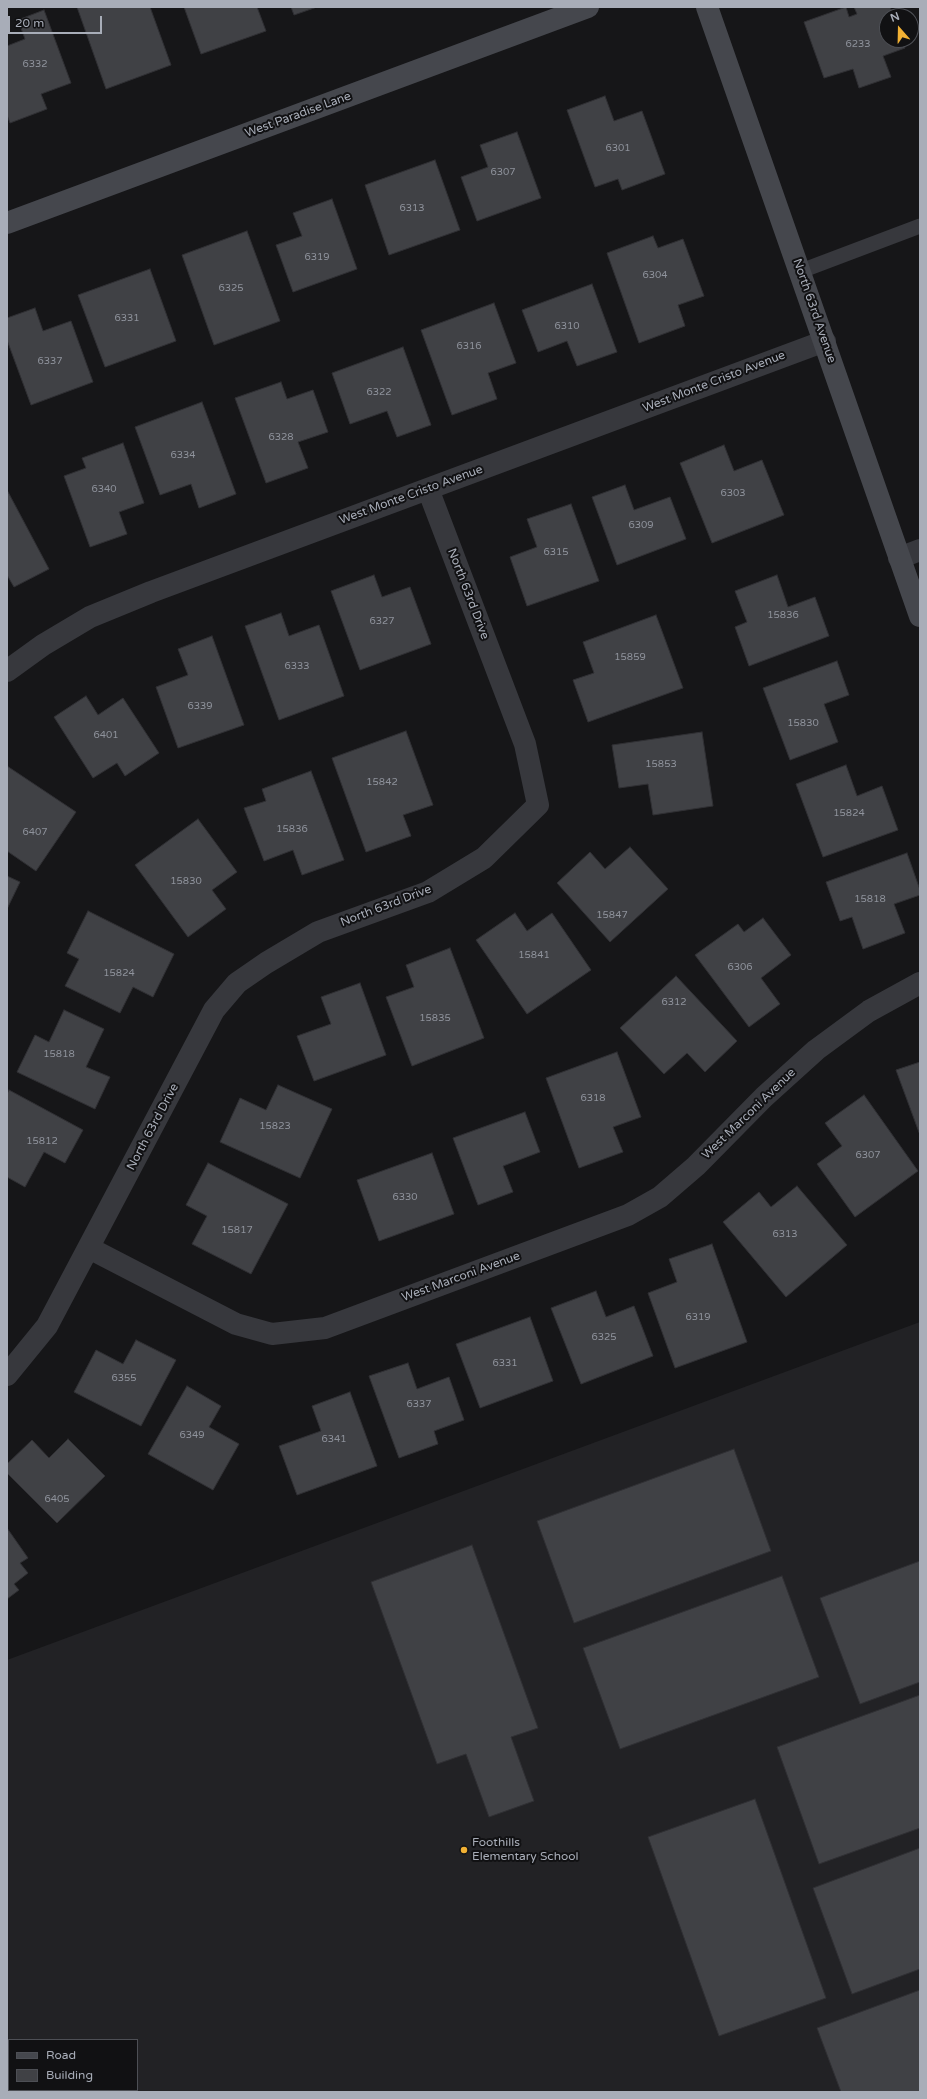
<!DOCTYPE html>
<html>
<head>
<meta charset="utf-8">
<style>
  body { margin:0 }
  #map { position:relative; width:927px; height:2099px; overflow:hidden; background:#161618; font-family:"Varela Round",sans-serif }
  canvas { display:block }
  .frame { position:absolute; inset:0; border:8px solid #a8adb8; pointer-events:none }
  .legend { position:absolute; left:8px; top:2039px; width:130px; height:52px; box-sizing:border-box; background:#111113; border:1px solid #4d4f55; margin:0; padding:5px 7px; list-style:none; font-size:12px; color:#a8adb8 }
  .legend li { display:flex; align-items:center; gap:8px; height:20px }
  .legend b { width:20px; border:1px solid #4d4f55 }
  .north { position:absolute; left:879px; top:8px; width:40px; height:40px; box-sizing:border-box; background:#111113; border:1px solid #4d4f55; border-radius:50%; rotate:340deg; font-size:11px; font-weight:700; line-height:16px; text-align:center; color:#a8adb8 }
  .north::after { content:''; display:block; margin:auto; width:14px; height:18px; background:#f2b134; clip-path:polygon(50% 0,100% 100%,50% 72%,0 100%) }
  .scale { position:absolute; left:8px; top:16px; width:94px; height:18px; box-sizing:border-box; border:2px solid #a8adb8; border-top:0; padding-left:5px; font-size:12px; line-height:14px; white-space:nowrap; color:#a8adb8; -webkit-text-stroke:3px #111113; paint-order:stroke }
</style>
</head>
<body>
<div id="map">
<canvas width="927" height="2099"></canvas>
<div class="frame"></div>
<ul class="legend">
<li><b style="height:5px;background:#45474d"></b>Road</li>
<li><b style="height:11px;background:#404145"></b>Building</li>
</ul>
<div class="north">N</div>
<div class="scale">20 m</div>
</div>
<script>
const c = document.querySelector('canvas').getContext('2d');
c.lineJoin = 'round';
function paint(path, color) {
  c.fillStyle = color;
  c.fill(path, 'evenodd');
}
function poly(rows) {
  const path = new Path2D();
  for (const r of rows) {
    path.moveTo(r[0], r[1]);
    for (let i = 2; i < r.length; i += 2) path.lineTo(r[i], r[i + 1]);
  }
  return path;
}
function stroke(path, color, width, dash) {
  c.strokeStyle = color;
  c.lineWidth = width;
  c.lineCap = dash ? 'butt' : 'round';
  c.setLineDash(dash || []);
  c.stroke(path);
}
function drawText(font, color, halo, rows, align = 'center') {
  c.font = font + ' "Varela Round",sans-serif';
  c.lineWidth = 4;
  c.setLineDash([]);
  c.textBaseline = 'middle';
  c.strokeStyle = halo;
  c.fillStyle = color;
  for (const [text, x, y, turn = 0] of rows) {
    c.save();
    c.translate(x, y);
    c.rotate((+turn || 0) * Math.PI / 180);
    c.textAlign = isNaN(turn) ? turn : align;
    if (halo) c.strokeText(text, 0, 0);
    c.fillText(text, 0, 0);
    c.restore();
  }
}
paint(poly([
  [920,1322,920,2092,7,2092,7,1660],
  [9,2040,137,2040,137,2090,9,2090]
]), '#222225');
const building = poly([
  [77,7,150,7,171,65,106,89,77,7],
  [184,7,257,7,266,31,201,54,184,7],
  [291,7,317,7,294,15,291,7],
  [846,7,849,17,857,14,854,7,890,7,894,16,887,16,887,40,902,40,905,48,883,56,891,77,859,88,853,69,824,78,804,22,846,7],
  [44,10,71,83,41,94,47,109,10,123,7,115,7,46,25,39,18,20,44,10],
  [605,96,614,121,642,111,665,174,622,190,618,179,595,187,567,110,605,96],
  [517,132,541,198,477,221,461,177,488,167,480,145,517,132],
  [435,160,460,230,389,255,365,185,435,160],
  [332,199,357,269,293,292,276,245,302,236,293,213,332,199],
  [247,231,280,321,214,345,182,255,247,231],
  [653,236,658,248,683,239,704,296,678,305,685,326,639,343,607,253,653,236],
  [150,269,176,341,105,367,78,295,150,269],
  [592,284,617,352,577,366,567,341,538,352,522,310,592,284],
  [494,303,516,363,488,373,497,399,452,415,421,330,494,303],
  [35,308,43,331,71,321,93,382,31,405,7,340,7,318,35,308],
  [403,347,431,425,397,437,387,411,350,424,332,373,403,347],
  [281,382,287,399,313,390,328,432,298,442,308,468,266,483,235,398,281,382],
  [202,402,236,494,199,508,191,484,160,495,135,427,202,402],
  [123,443,144,503,119,512,127,534,90,547,64,476,86,468,82,458,123,443],
  [724,445,734,471,762,460,784,515,712,543,680,463,724,445],
  [625,485,634,510,670,497,686,539,617,565,592,497,625,485],
  [7,490,49,569,14,587,7,575,7,490],
  [571,504,599,581,527,606,510,557,537,547,527,519,571,504],
  [374,575,382,597,410,587,431,644,360,670,331,591,374,575],
  [777,575,788,607,815,597,829,636,749,666,735,627,747,622,735,591,777,575],
  [281,613,289,636,319,625,344,696,279,720,245,626,281,613],
  [656,615,683,688,588,722,573,680,594,673,583,642,656,615],
  [212,636,244,725,178,748,156,687,188,675,178,649,212,636],
  [837,661,849,695,824,704,838,742,790,760,763,688,837,661],
  [86,696,98,715,123,698,159,753,125,776,117,763,93,778,54,717,86,696],
  [406,731,433,805,403,815,411,836,366,852,332,758,406,731],
  [702,732,713,806,653,815,648,784,619,788,612,745,702,732],
  [846,765,857,796,882,786,898,830,823,857,796,784,846,765],
  [7,766,76,812,36,871,7,851,7,766],
  [311,771,344,860,302,875,293,850,264,861,244,808,266,801,262,789,311,771],
  [198,819,237,872,212,890,226,909,188,937,135,865,198,819],
  [630,847,668,889,610,942,557,883,590,852,605,869,630,847],
  [907,853,920,890,920,895,894,904,905,933,863,949,852,917,840,921,826,882,907,853],
  [7,876,20,882,7,909,7,876],
  [88,911,174,954,153,997,133,987,120,1013,65,986,79,959,67,953,88,911],
  [515,913,527,931,552,913,591,970,527,1014,476,940,515,913],
  [763,918,791,955,761,978,780,1004,749,1027,695,955,738,924,744,932,763,918],
  [450,948,484,1038,412,1066,386,997,414,987,406,965,450,948],
  [676,976,737,1041,705,1072,687,1053,664,1074,620,1028,676,976],
  [360,983,386,1055,314,1081,297,1036,331,1024,321,997,360,983],
  [64,1010,104,1029,86,1067,110,1077,95,1109,17,1072,35,1035,49,1042,64,1010],
  [617,1052,641,1117,613,1127,623,1152,579,1168,546,1078,617,1052],
  [920,1062,920,1135,896,1070,920,1062],
  [278,1085,332,1109,300,1178,220,1142,240,1098,266,1110,278,1085],
  [9,1090,83,1130,65,1163,44,1152,25,1187,7,1177,7,1094,9,1090],
  [864,1095,918,1171,855,1217,817,1164,842,1146,825,1123,864,1095],
  [525,1112,540,1152,503,1166,513,1192,478,1205,453,1138,525,1112],
  [432,1153,454,1214,379,1241,357,1180,432,1153],
  [208,1163,288,1204,251,1274,192,1244,207,1216,186,1205,208,1163],
  [797,1186,847,1245,786,1297,723,1222,759,1192,771,1207,797,1186],
  [712,1244,747,1342,675,1368,648,1293,677,1282,669,1259,712,1244],
  [596,1291,606,1317,634,1306,653,1356,581,1384,551,1308,596,1291],
  [530,1317,553,1381,480,1408,456,1344,530,1317],
  [136,1340,176,1360,141,1426,74,1392,96,1350,123,1364,136,1340],
  [408,1363,417,1389,449,1377,464,1420,434,1431,438,1444,399,1458,369,1376,408,1363],
  [187,1386,221,1406,209,1427,239,1444,213,1490,148,1454,187,1386],
  [350,1392,377,1466,297,1495,279,1446,321,1431,312,1406,350,1392],
  [68,1439,105,1476,57,1523,7,1473,7,1464,32,1440,49,1458,68,1439],
  [734,1449,771,1551,574,1623,537,1521,734,1449],
  [7,1528,28,1558,20,1563,28,1573,14,1584,19,1590,7,1599,7,1528],
  [472,1545,538,1728,511,1737,534,1801,489,1817,466,1754,437,1764,371,1582,472,1545],
  [920,1561,920,1682,860,1704,820,1598,920,1561],
  [782,1576,819,1677,620,1749,583,1648,782,1576],
  [920,1695,920,1828,819,1864,777,1747,920,1695],
  [755,1799,826,1998,719,2036,648,1837,755,1799],
  [920,1848,920,1969,852,1994,813,1888,920,1848],
  [920,1990,920,2092,841,2092,817,2028,920,1990]
]);
paint(building, '#404145');
stroke(building, '#303034', 1);
stroke(poly([
  [801,271,920,226]
]), '#37383d', 15);
stroke(poly([
  [899,558,920,550],
  [7,671,43,645,90,617,151,592,825,341],
  [89,1248,236,1324,272,1334,325,1328,628,1215,660,1197,696,1166,764,1097,816,1050,869,1011,920,983],
  [7,1375,47,1326,214,1010,237,983,266,963,318,932,428,892,484,858,538,805,525,744,428,489]
]), '#37383d', 22);
stroke(poly([
  [707,7,920,616],
  [7,223,588,7]
]), '#45474d', 22);
for (const [x, y, r, color] of [
  [464,1850,4,"#f2b134"]
]) {
  const dot = new Path2D();
  dot.arc(x, y, r, 0, 2 * Math.PI);
  c.fillStyle = color;
  c.fill(dot);
  stroke(dot, '#111113', 1.5);
}
drawText('10px', '#8e929b', null, [
  ["6233",858,44],
  ["6332",35,64],
  ["6301",618,148],
  ["6307",503,172],
  ["6313",412,208],
  ["6319",317,257],
  ["6304",655,275],
  ["6325",231,288],
  ["6331",127,318],
  ["6310",567,326],
  ["6316",469,346],
  ["6337",50,361],
  ["6322",379,392],
  ["6328",281,437],
  ["6334",183,455],
  ["6340",104,489],
  ["6303",733,493],
  ["6309",641,525],
  ["6315",556,552],
  ["15836",783,615],
  ["6327",382,621],
  ["15859",630,657],
  ["6333",297,666],
  ["6339",200,706],
  ["15830",803,723],
  ["6401",106,735],
  ["15853",661,764],
  ["15842",382,782],
  ["15824",849,813],
  ["15836",292,829],
  ["6407",35,832],
  ["15830",186,881],
  ["15818",870,899],
  ["15847",612,915],
  ["15841",534,955],
  ["6306",740,967],
  ["15824",119,973],
  ["6312",674,1002],
  ["15835",435,1018],
  ["15818",59,1054],
  ["6318",593,1098],
  ["15823",275,1126],
  ["15812",42,1141],
  ["6307",868,1155],
  ["6330",405,1197],
  ["15817",237,1230],
  ["6313",785,1234],
  ["6319",698,1317],
  ["6325",604,1337],
  ["6331",505,1363],
  ["6355",124,1378],
  ["6337",419,1404],
  ["6349",192,1435],
  ["6341",334,1439],
  ["6405",57,1499]
]);
drawText('12px', '#a8adb8', '#111113', [
  ["West Paradise Lane",298,115,-20],
  ["North 63rd Avenue",814,311,71],
  ["West Monte Cristo Avenue",714,382,-21],
  ["West Monte Cristo Avenue",411,495,-20],
  ["North 63rd Drive",468,594,69],
  ["North 63rd Drive",386,906,-21],
  ["West Marconi Avenue",749,1114,-44],
  ["North 63rd Drive",153,1127,-62],
  ["West Marconi Avenue",461,1277,-20]
]);
drawText('12px', '#a8adb8', '#111113', [
  ["Foothills",472,1843],
  ["Elementary School",472,1857]
], 'left');
</script>
</body>
</html>
